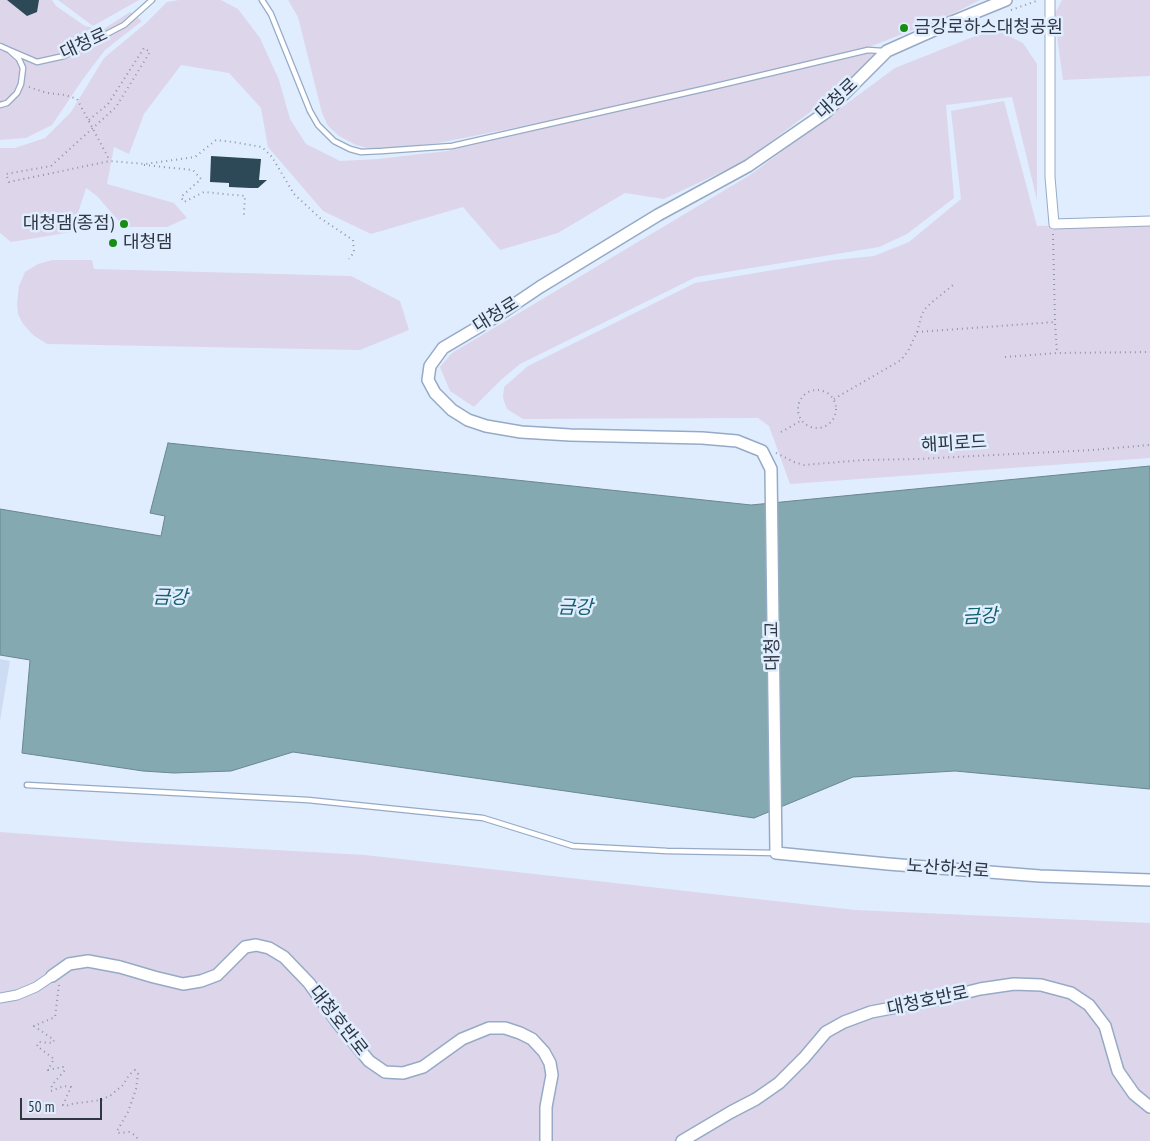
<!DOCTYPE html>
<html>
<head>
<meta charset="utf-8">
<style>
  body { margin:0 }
  #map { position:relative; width:1150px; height:1141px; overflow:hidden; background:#e0edff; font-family:"PT Sans Narrow",sans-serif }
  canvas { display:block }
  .scale { position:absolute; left:20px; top:1098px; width:82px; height:22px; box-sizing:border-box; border:2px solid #2e3742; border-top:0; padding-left:6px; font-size:15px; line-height:18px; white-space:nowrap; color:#2e3742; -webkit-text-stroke:4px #e0edff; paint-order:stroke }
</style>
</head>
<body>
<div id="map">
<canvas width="1150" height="1141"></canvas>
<div class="scale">50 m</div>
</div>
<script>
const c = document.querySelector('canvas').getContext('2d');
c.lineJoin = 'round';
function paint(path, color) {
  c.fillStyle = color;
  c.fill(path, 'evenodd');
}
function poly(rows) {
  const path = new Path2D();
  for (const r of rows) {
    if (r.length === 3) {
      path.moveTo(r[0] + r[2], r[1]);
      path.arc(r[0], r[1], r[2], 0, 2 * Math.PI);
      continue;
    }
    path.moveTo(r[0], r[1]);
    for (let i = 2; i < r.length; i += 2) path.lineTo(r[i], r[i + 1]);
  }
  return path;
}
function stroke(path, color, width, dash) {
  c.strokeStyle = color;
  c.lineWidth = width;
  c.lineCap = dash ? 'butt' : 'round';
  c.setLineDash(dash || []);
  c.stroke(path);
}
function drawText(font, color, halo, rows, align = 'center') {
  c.font = font + ' "PT Sans Narrow","Noto Sans KR",sans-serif';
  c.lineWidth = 5;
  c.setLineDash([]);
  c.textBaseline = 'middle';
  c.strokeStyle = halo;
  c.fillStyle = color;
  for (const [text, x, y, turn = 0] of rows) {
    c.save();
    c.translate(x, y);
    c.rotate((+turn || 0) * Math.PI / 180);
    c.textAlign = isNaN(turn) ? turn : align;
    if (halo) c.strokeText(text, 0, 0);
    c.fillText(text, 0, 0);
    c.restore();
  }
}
paint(poly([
  [0,659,10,661,0,721]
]), '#cddcf2');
paint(poly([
  [0,0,52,0,56,6,85,26,102,30,130,12,142,21,105,50,83,79,52,125,26,138,0,140],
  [58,0,139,0,93,26],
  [179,0,221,0,238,9,260,38,279,80,290,119,306,144,340,161,378,159,447,151,870,53,886,55,745,161,664,199,625,193,558,233,500,250,463,207,371,234,323,211,268,147,261,108,229,73,181,65,144,114,129,154,114,147,107,184,174,203,187,218,167,227,124,227,97,196,86,188,72,232,11,242,0,233,0,148,15,148,45,138,71,112,104,58,145,24,167,2],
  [288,0,980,0,944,18,851,54,589,113,438,143,375,150,356,145,339,136,328,126,322,113,298,17],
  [1062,0,1150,0,1150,76,1063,80,1054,15],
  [999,31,1023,43,1037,64,1037,200,1012,97,946,105,954,198,907,234,879,247,696,277,520,364,502,379,474,407,450,391,440,367,452,353,750,175,895,68,978,35],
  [1004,101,1037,226,1150,223,1150,458,790,484,769,426,758,418,523,419,507,409,503,398,504,387,528,366,695,283,834,260,874,256,909,242,961,199,951,111],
  [52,260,92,260,94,269,351,276,400,301,409,330,360,350,47,344,33,335,23,324,18,314,17,303,19,286,25,272,38,264],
  [0,832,131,842,365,855,855,910,1150,923,1150,1141,0,1141]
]), '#ddd5ea');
const water = poly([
  [168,443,751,505,1150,466,1150,789,955,771,853,777,754,818,293,752,231,771,174,773,143,771,22,753,30,660,0,655,0,509,161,536,165,516,150,513,168,443]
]);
paint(water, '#84a9b0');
stroke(water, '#6a878f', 1);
paint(poly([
  [7,0,39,0,37,12,27,16],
  [211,156,261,159,259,180,267,180,258,188,250,188,229,187,229,183,210,182]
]), '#2d4857');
const service = poly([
  [262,0,271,14,310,111,318,125,334,141,350,149,361,152,382,151,452,146,712,87,868,50,883,51],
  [0,46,9,50,19,59,23,68,21,84,17,93,7,103,0,105],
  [9,50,37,62,64,56,124,25,152,0],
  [27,785,308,800,483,818,573,846,667,851,775,853]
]);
const minor = poly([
  [1050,0,1050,177,1054,224,1150,221],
  [0,998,17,995,36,987,52,976]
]);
const tertiary = poly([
  [1006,0,952,22,887,51,825,113,748,166,658,215,540,287,497,316,443,348,430,366,428,380,435,393,452,410,468,420,486,426,521,432,570,435,702,438,737,441,762,451,771,469,776,853,888,864,1040,876,1150,880],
  [52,976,69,964,88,961,120,967,154,977,183,984,201,981,217,975,245,947,256,945,269,948,284,957,309,983,337,1022,369,1061,385,1072,403,1073,423,1067,462,1039,489,1028,505,1028,520,1033,532,1039,544,1052,550,1063,552,1075,546,1107,546,1141],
  [682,1141,731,1112,756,1099,779,1083,804,1058,826,1032,844,1022,871,1012,944,998,980,989,1014,984,1041,985,1071,993,1089,1005,1105,1026,1118,1071,1134,1094,1150,1107]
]);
stroke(service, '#96aac6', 7);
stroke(minor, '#96aac6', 11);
stroke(tertiary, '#96aac6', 14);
stroke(poly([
  [1011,10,1039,0],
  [29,87,47,93,65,95,77,99,110,161],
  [89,120,108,104,144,48,150,52,116,107,51,166,6,174,9,182,110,161,145,164,195,157,216,140,233,142,262,147,272,157,294,194,320,218,353,240,354,252,349,259],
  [144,165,193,170,201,179,181,197,184,202,204,192,245,196,244,211,244,217],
  [1053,234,1055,322,1057,353],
  [917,332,1055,322],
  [1005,357,1057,353,1150,352],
  [817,409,19],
  [834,399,901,360,908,351,917,332,922,314,925,309,931,303,953,285],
  [781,432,802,420],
  [776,453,794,462,804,465,863,460,917,459,1092,450,1150,445],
  [59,985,55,1017,34,1026,54,1040,53,1043,39,1042,37,1046,54,1059,48,1070,63,1067,65,1070,52,1085,51,1091,64,1086,71,1087,63,1105,66,1106,71,1104,101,1100,111,1095,123,1085,129,1075,135,1070,138,1074,136,1089,128,1112,117,1131,118,1133,129,1132,135,1135,139,1141]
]), '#8c97a5', 2, [1, 4]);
stroke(service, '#fff', 4.5);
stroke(minor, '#fff', 9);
stroke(tertiary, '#fff', 11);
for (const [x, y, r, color] of [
  [904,28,5,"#178d16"],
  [124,224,5,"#178d16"],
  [113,243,5,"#178d16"]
]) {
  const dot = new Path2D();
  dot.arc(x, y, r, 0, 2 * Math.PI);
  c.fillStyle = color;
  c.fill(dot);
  stroke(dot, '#e0edff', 2);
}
drawText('18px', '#2e3742', '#e0edff', [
  ["금강로하스대청공원",914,28],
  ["대청댐(종점)",114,224,"right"],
  ["대청댐",123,243]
], 'left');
drawText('18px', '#2e3742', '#e0edff', [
  ["대청로",84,44,-25],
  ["대청로",837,99,-43],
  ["대청로",496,315,-32],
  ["해피로드",954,444,-3],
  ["대청교",773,646,-91],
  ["노산하석로",948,869,4],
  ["대청호반로",928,1001,-12],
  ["대청호반로",338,1021,52]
]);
drawText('italic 19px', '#16616c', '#e0edff', [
  ["금강",170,598,1],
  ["금강",575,608,1],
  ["금강",980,617,-3]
]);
</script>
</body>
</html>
